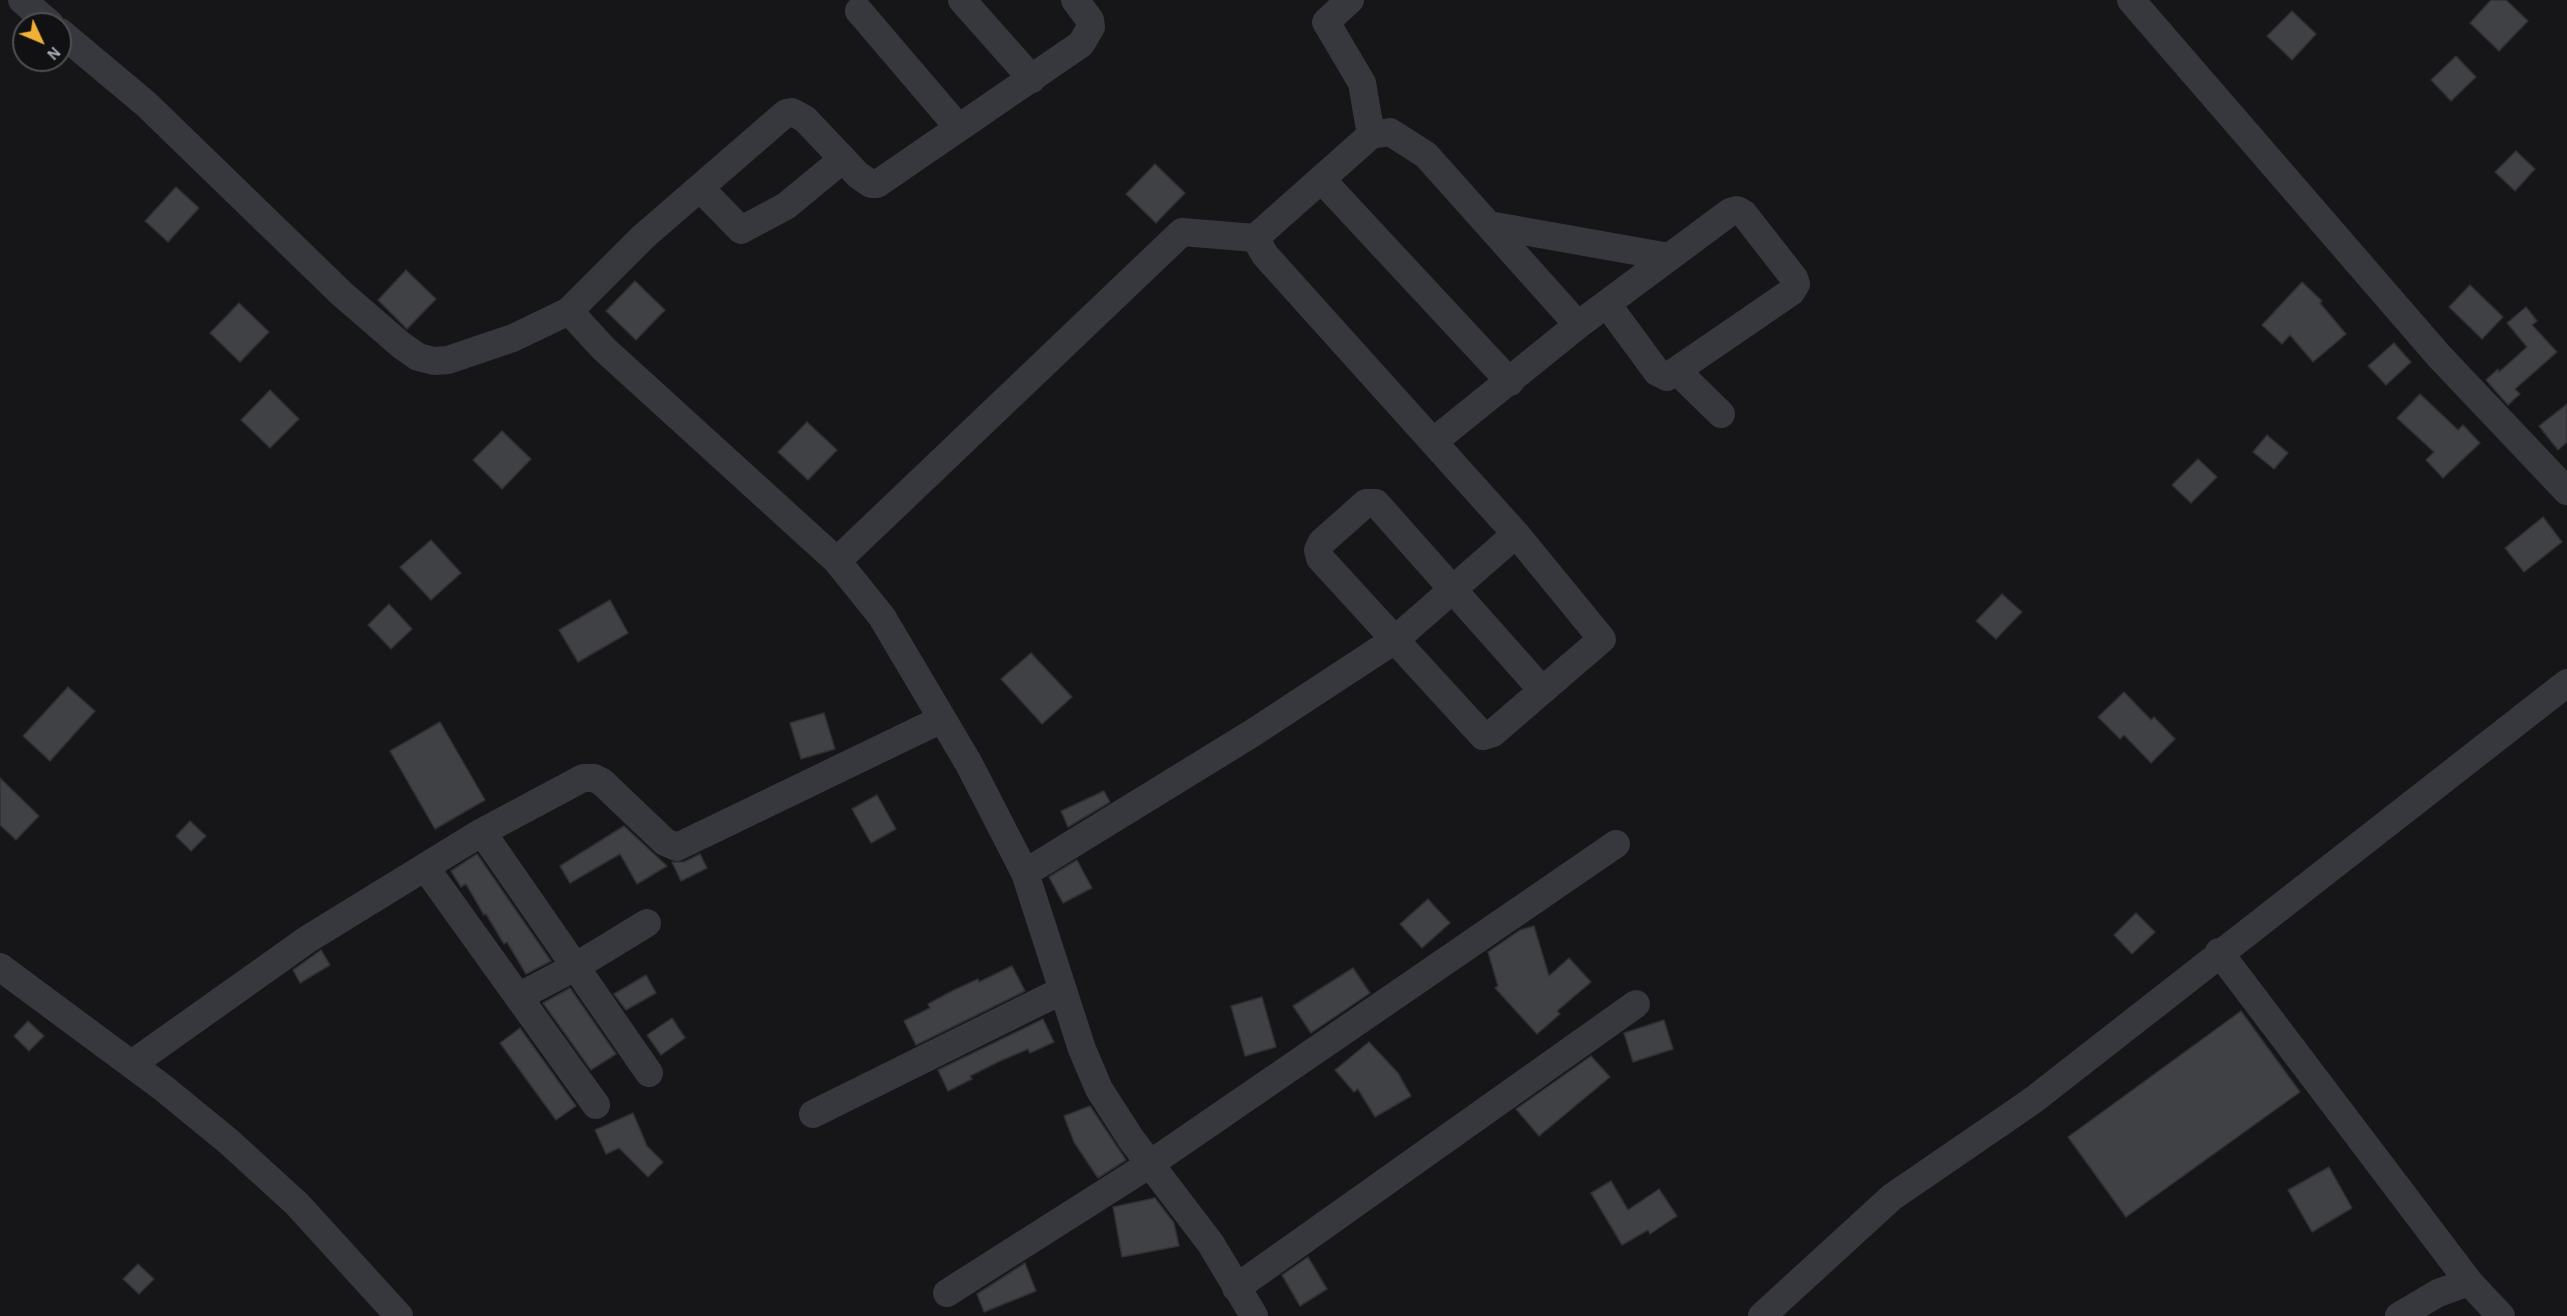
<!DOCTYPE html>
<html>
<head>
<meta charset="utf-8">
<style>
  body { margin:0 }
  #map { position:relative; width:2567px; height:1316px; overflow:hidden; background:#161618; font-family:"Alegreya Sans",sans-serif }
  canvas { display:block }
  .north { position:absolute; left:12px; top:12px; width:60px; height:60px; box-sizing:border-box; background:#111113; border:2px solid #4d4f55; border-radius:50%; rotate:134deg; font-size:16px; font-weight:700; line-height:24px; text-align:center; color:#a8adb8 }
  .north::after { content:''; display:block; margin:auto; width:21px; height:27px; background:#f2b134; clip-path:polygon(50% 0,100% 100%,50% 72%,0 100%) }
</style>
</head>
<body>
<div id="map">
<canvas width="2567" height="1316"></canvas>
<div class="north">N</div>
</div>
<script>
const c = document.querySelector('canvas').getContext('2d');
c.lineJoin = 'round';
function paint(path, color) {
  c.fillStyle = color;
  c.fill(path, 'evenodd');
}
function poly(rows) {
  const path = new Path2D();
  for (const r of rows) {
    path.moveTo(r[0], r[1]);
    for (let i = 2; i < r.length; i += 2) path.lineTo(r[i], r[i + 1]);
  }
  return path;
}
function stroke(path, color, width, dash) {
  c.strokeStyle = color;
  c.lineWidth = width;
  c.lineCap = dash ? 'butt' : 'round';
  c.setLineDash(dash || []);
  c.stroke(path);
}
const building = poly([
  [2491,0,2506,0,2528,21,2499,51,2470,23,2491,0],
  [2292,11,2316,34,2292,60,2267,36,2292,11],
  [2456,56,2476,77,2451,101,2431,80,2456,56],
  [2516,151,2535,169,2515,191,2495,172,2516,151],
  [1155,164,1185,193,1156,223,1126,194,1155,164],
  [176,187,199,208,168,242,145,221,176,187],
  [406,270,436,299,407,329,378,300,406,270],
  [635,281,665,310,636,340,606,311,635,281],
  [2302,282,2322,301,2320,303,2346,334,2313,362,2290,335,2282,344,2262,325,2302,282],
  [2470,285,2503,317,2482,339,2449,307,2470,285],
  [239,303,269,332,240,362,210,333,239,303],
  [2526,307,2537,321,2532,325,2557,352,2515,389,2520,394,2508,405,2486,380,2498,369,2499,372,2527,347,2507,323,2526,307],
  [2394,343,2411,362,2386,385,2368,366,2394,343],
  [270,390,299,419,270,448,241,420,270,390],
  [2420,394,2458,430,2463,425,2480,443,2443,478,2426,460,2434,452,2397,418,2420,394],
  [2567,404,2567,442,2558,450,2539,426,2567,404],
  [807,422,837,450,808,480,778,452,807,422],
  [502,431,531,459,502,489,473,460,502,431],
  [2267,435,2288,453,2274,469,2253,452,2267,435],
  [2198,459,2217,477,2191,503,2172,485,2198,459],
  [2543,517,2562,542,2524,572,2505,548,2543,517],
  [431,540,461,573,431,600,400,567,431,540],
  [2002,594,2022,612,1996,639,1976,621,2002,594],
  [610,600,628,633,578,662,559,630,610,600],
  [389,604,412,629,391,649,368,625,389,604],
  [1031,653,1072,697,1042,724,1001,679,1031,653],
  [68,687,95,711,50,761,23,736,68,687],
  [2124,692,2151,720,2154,717,2175,739,2151,763,2124,735,2120,739,2098,717,2124,692],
  [824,713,835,749,801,759,790,723,824,713],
  [440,722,485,800,435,829,390,751,440,722],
  [0,778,39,816,16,840,0,825,0,778],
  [1104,791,1110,802,1068,827,1061,811,1104,791],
  [877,795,896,829,871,843,852,809,877,795],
  [190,821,206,836,191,851,176,836,190,821],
  [624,826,667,866,637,884,620,854,570,883,560,866,624,826],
  [477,854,551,961,526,974,507,942,504,944,486,914,484,915,466,884,461,887,451,871,477,854],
  [700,854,707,868,681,881,672,862,684,862,700,854],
  [1077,860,1092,888,1063,903,1049,877,1077,860],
  [1428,899,1450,923,1422,948,1400,924,1428,899],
  [2136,913,2155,932,2132,954,2114,935,2136,913],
  [1534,926,1549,976,1569,958,1591,982,1557,1011,1560,1014,1537,1034,1495,988,1498,986,1488,952,1520,930,1534,926],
  [321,950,330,965,300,983,293,970,321,950],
  [1012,966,1025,991,916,1045,904,1021,930,1008,928,1004,954,990,978,979,979,982,1012,966],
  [1353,968,1370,993,1311,1033,1293,1006,1353,968],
  [646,975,656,993,626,1010,614,994,646,975],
  [570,988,616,1054,591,1070,543,1003,570,988],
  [1262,997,1276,1047,1245,1056,1231,1006,1262,997],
  [2241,1011,2300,1092,2126,1217,2068,1137,2241,1011],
  [672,1018,685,1038,661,1055,647,1035,672,1018],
  [1043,1019,1054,1042,1030,1053,1028,1049,1000,1061,970,1076,972,1079,948,1091,938,1070,1043,1019],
  [1664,1020,1673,1049,1633,1062,1624,1033,1664,1020],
  [28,1021,44,1036,29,1051,14,1036,28,1021],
  [520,1028,576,1106,556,1120,500,1043,520,1028],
  [1369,1042,1398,1073,1411,1096,1375,1117,1358,1089,1354,1092,1335,1070,1369,1042],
  [1591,1056,1610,1077,1539,1136,1516,1109,1591,1056],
  [1090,1106,1126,1160,1098,1178,1074,1142,1064,1116,1090,1106],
  [633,1113,647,1146,663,1162,648,1177,619,1148,606,1154,595,1130,633,1113],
  [2329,1167,2352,1208,2312,1232,2288,1190,2329,1167],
  [1611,1181,1628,1210,1659,1189,1677,1216,1650,1234,1648,1230,1622,1245,1591,1193,1611,1181],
  [1155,1198,1174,1223,1179,1246,1122,1257,1113,1207,1155,1198],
  [1308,1257,1327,1289,1300,1306,1282,1275,1308,1257],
  [1025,1263,1036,1291,984,1312,977,1294,1025,1263],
  [138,1264,154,1279,139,1294,123,1279,138,1264]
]);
paint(building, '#404145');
stroke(building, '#303034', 1.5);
stroke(poly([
  [22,0,50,24],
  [962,0,1032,79],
  [1075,0,1090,20,1091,27,1081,44,877,184,871,184,858,175,805,119,792,112,786,113,643,237,569,311,604,349,837,561,882,617,969,764,1025,873,1082,1049,1099,1089,1131,1139,1211,1244,1254,1316],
  [2131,0,2439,356,2567,491],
  [859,11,958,127],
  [60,32,146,104,342,294,401,345,418,357,434,361,448,360,513,338,569,311],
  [1371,135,1390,132,1426,155,1578,325],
  [1322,180,1510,382],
  [700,188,741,230,786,206,843,159],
  [1489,225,1669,257],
  [1255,238,1265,255,1516,534,1602,639,1493,733,1483,736,1320,558,1318,550,1322,542,1366,503,1376,503,1542,690],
  [1678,372,1721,414],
  [1433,442,1578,325,1730,212,1737,210,1744,214,1794,278,1796,284,1791,292,1667,377,1657,372,1607,304],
  [837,561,1182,232,1255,238,1371,135,1362,83,1326,22,1350,0],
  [482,832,649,1073],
  [425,867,596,1105],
  [1025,873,1251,734,1396,639,1516,534],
  [2219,952,2469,1282,2501,1316],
  [0,967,162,1087,228,1141,297,1204,399,1316],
  [518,997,575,967,647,923],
  [132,1064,308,939,482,832,583,778,594,778,602,782,665,842,677,847,942,719],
  [813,1114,1063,990],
  [1236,1288,1636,1004],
  [947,1293,1150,1164,1616,844],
  [1762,1316,1892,1197,2032,1101,2567,683],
  [2399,1316,2438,1293,2469,1282]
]), '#37383d', 28);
</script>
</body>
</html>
